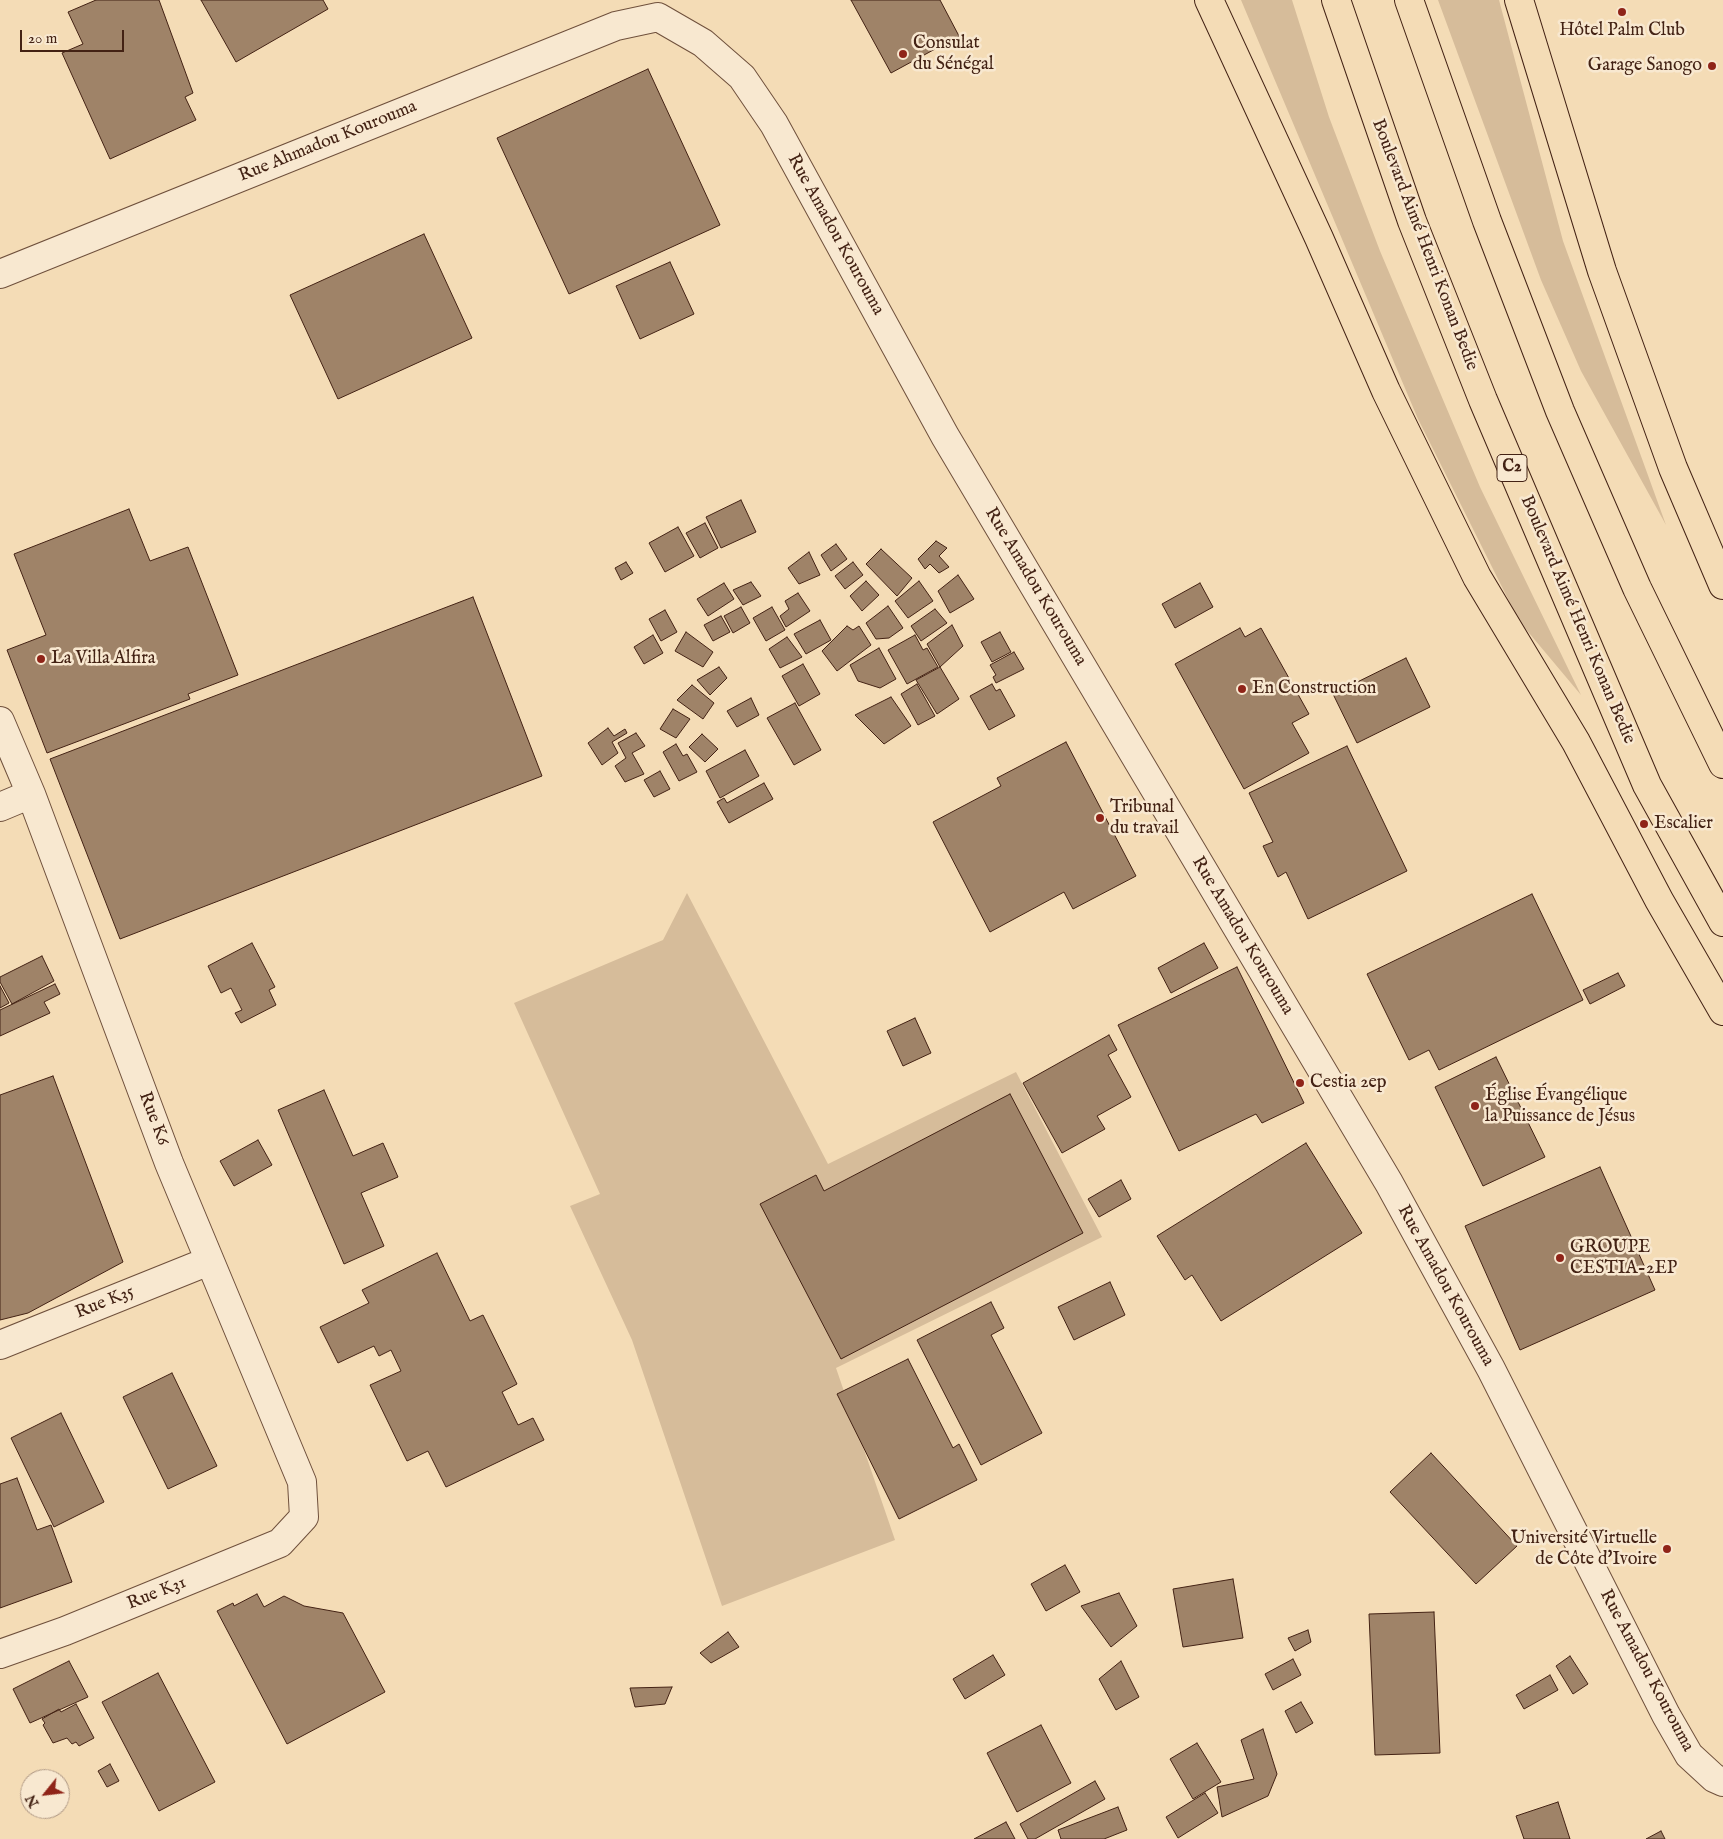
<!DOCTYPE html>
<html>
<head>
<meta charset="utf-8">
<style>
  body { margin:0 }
  #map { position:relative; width:1723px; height:1839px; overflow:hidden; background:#f4dcb6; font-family:"IM FELL English",serif }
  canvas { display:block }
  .north { position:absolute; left:20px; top:1769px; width:50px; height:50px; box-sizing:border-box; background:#f8e8d0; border:1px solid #b09985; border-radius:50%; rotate:241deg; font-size:14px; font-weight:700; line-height:20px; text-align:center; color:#432214 }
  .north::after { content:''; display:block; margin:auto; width:18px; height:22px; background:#8f2418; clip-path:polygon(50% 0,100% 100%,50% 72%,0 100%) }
  .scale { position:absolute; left:20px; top:30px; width:104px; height:22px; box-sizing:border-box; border:2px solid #432214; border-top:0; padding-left:6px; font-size:15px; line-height:18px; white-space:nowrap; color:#432214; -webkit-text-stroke:4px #f8e8d0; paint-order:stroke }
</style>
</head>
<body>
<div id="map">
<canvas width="1723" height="1839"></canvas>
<div class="north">N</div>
<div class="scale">20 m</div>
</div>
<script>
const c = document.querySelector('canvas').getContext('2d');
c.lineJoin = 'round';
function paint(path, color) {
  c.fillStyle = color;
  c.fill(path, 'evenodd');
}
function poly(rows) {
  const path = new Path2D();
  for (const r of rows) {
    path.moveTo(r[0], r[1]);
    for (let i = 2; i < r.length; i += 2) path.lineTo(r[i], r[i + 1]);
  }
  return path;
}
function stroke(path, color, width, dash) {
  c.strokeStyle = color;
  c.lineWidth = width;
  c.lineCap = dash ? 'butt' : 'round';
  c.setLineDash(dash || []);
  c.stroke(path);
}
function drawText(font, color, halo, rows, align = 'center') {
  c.font = font + ' "IM FELL English",serif';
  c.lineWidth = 5;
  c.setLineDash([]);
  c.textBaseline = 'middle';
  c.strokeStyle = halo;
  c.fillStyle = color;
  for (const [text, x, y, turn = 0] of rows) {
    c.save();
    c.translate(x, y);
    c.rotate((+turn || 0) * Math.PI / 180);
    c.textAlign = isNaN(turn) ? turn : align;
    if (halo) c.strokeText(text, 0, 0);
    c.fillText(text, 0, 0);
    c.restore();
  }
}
paint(poly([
  [1241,0,1292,0,1329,117,1380,251,1480,487,1581,695,1519,621,1418,419],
  [1438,0,1499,0,1563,241,1666,525,1581,371,1541,280],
  [687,893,828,1164,1016,1072,1102,1237,836,1368,895,1540,722,1606,632,1340,570,1206,600,1194,514,1003,663,940]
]), '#d6bc9a');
const building = poly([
  [96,0,159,0,193,93,185,97,196,120,110,159,62,53,83,44,68,12,96,0],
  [201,0,323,0,328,9,236,62,201,0],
  [851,0,940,0,959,36,891,73,851,0],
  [648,69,720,225,569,294,497,138,648,69],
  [424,234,472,338,338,399,290,295,424,234],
  [670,262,694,314,640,339,616,286,670,262],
  [741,500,756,532,721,548,706,517,741,500],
  [129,509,150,561,188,547,238,675,188,694,190,699,47,753,7,650,46,635,14,554,129,509],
  [705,523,718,548,700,558,686,533,705,523],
  [678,527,694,556,665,572,649,543,678,527],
  [936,541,947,548,939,556,949,567,939,573,930,564,925,569,918,559,936,541],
  [836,544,847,559,831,571,821,555,836,544],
  [881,549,912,578,897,596,866,564,881,549],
  [809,552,820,575,799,584,788,568,809,552],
  [626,562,633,573,621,580,615,568,626,562],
  [853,562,863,575,845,589,835,576,853,562],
  [958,575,974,599,950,613,938,591,958,575],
  [866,581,879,595,862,611,850,596,866,581],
  [919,581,933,601,908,618,895,601,919,581],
  [751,582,761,596,743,605,733,590,751,582],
  [724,583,734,599,708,616,697,599,724,583],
  [1200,583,1213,607,1175,628,1162,604,1200,583],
  [798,593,810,611,786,627,780,616,789,609,785,601,798,593],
  [473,597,542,776,120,939,50,759,473,597],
  [888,606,903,628,889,638,876,639,866,623,888,606],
  [741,607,750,623,733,633,724,616,741,607],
  [772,607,785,630,766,641,753,618,772,607],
  [935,609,947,623,921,641,911,626,935,609],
  [665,610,677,632,661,641,649,619,665,610],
  [721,616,730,632,713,641,704,625,721,616],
  [820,620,831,640,806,654,794,634,820,620],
  [952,625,963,646,940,667,927,644,952,625],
  [847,626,853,630,859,626,871,645,837,671,822,651,847,626],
  [1240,628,1245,637,1261,628,1309,714,1292,723,1309,753,1244,789,1175,664,1240,628],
  [686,632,713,652,703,667,675,651,686,632],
  [1000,632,1011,652,992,662,981,642,1000,632],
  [653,635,663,653,644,664,634,647,653,635],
  [915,635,923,650,927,648,938,667,907,684,888,650,915,635],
  [787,637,802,657,780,668,769,649,787,637],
  [879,648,896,679,880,688,858,681,850,665,879,648],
  [1014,652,1024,669,996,683,993,677,996,675,990,665,1014,652],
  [1406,658,1430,707,1357,743,1333,694,1406,658],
  [803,664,820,694,799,706,782,676,803,664],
  [719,667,727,678,710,695,697,680,719,667],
  [940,667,959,699,937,714,916,680,940,667],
  [917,684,935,716,918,725,901,694,917,684],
  [992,684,996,691,1000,689,1015,716,989,730,970,696,992,684],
  [692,685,714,703,703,719,677,700,692,685],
  [891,697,911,726,884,744,855,715,891,697],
  [751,698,759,715,737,727,727,711,751,698],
  [795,703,821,750,794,765,767,718,795,703],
  [673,709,690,719,676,738,660,729,673,709],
  [608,728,614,736,625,729,627,733,612,742,618,753,602,765,588,743,608,728],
  [636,733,645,746,632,753,644,774,625,782,615,766,626,758,618,743,636,733],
  [702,734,718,749,705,762,689,747,702,734],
  [1066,742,1136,876,1073,909,1064,892,990,932,933,822,1001,786,997,778,1066,742],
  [676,744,683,756,687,754,697,772,679,781,663,752,676,744],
  [1347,746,1407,871,1308,919,1286,872,1278,877,1263,846,1273,842,1249,793,1347,746],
  [745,750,759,776,720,798,706,771,745,750],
  [660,771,670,789,654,797,644,780,660,771],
  [764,783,773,799,729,823,717,802,724,798,727,803,764,783],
  [1532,894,1583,1000,1439,1070,1429,1050,1409,1060,1367,974,1532,894],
  [252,943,275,987,269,990,276,1005,241,1023,235,1013,242,1010,231,988,221,993,208,966,252,943],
  [1204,943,1218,968,1171,993,1158,968,1204,943],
  [42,956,54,981,12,1004,0,982,0,977,42,956],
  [1237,967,1304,1103,1262,1123,1256,1114,1179,1151,1118,1025,1237,967],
  [1618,973,1625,986,1590,1004,1583,990,1618,973],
  [55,984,60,994,44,1002,50,1013,0,1036,0,1010,55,984],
  [0,986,9,1003,0,1008,0,986],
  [915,1018,931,1053,903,1066,887,1031,915,1018],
  [1109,1035,1117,1050,1108,1055,1131,1097,1097,1116,1105,1129,1062,1153,1023,1083,1109,1035],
  [1496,1057,1545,1157,1483,1186,1435,1087,1496,1057],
  [53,1076,123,1262,28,1313,0,1320,0,1095,53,1076],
  [324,1090,353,1156,383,1143,398,1177,361,1193,384,1246,344,1264,278,1110,324,1090],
  [1010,1094,1083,1233,841,1359,760,1204,816,1175,824,1191,1010,1094],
  [258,1140,272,1165,234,1186,220,1161,258,1140],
  [1306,1143,1362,1233,1221,1321,1192,1275,1185,1280,1157,1236,1306,1143],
  [1600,1167,1655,1290,1520,1350,1465,1226,1600,1167],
  [1121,1180,1131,1199,1099,1217,1088,1199,1121,1180],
  [437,1253,470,1321,483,1315,517,1384,502,1392,518,1425,533,1418,544,1440,446,1487,428,1451,407,1461,370,1385,401,1371,391,1350,379,1356,374,1346,338,1363,320,1327,369,1303,362,1290,437,1253],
  [1110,1282,1125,1315,1074,1340,1058,1307,1110,1282],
  [991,1302,1004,1328,991,1335,1042,1433,981,1465,917,1340,991,1302],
  [908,1359,953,1448,959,1444,977,1480,899,1519,837,1394,908,1359],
  [172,1373,217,1466,168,1489,123,1397,172,1373],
  [61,1413,104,1502,54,1527,11,1438,61,1413],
  [1431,1453,1517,1546,1476,1584,1390,1492,1431,1453],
  [17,1478,37,1530,51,1525,72,1582,0,1608,0,1484,17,1478],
  [1065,1565,1080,1592,1046,1611,1031,1584,1065,1565],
  [1233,1579,1243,1638,1183,1647,1173,1589,1233,1579],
  [1119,1593,1137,1626,1111,1647,1081,1606,1119,1593],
  [257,1594,264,1607,284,1596,304,1606,343,1613,385,1692,287,1744,217,1611,233,1603,234,1606,257,1594],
  [1434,1612,1440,1753,1375,1755,1369,1614,1434,1612],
  [1308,1630,1311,1642,1295,1651,1288,1638,1308,1630],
  [728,1632,739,1647,711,1663,700,1653,728,1632],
  [993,1655,1005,1675,965,1699,953,1679,993,1655],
  [1570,1656,1588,1684,1573,1694,1556,1666,1570,1656],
  [1293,1659,1301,1675,1273,1690,1265,1674,1293,1659],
  [69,1661,88,1697,30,1723,13,1689,69,1661],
  [1121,1661,1139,1697,1116,1710,1099,1679,1121,1661],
  [158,1673,215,1782,159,1811,102,1702,158,1673],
  [1550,1675,1558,1690,1524,1709,1516,1695,1550,1675],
  [672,1687,665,1704,635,1707,630,1688,672,1687],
  [1301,1702,1313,1723,1296,1733,1285,1711,1301,1702],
  [76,1704,94,1738,79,1746,76,1742,72,1744,67,1738,53,1743,43,1725,45,1723,42,1719,59,1709,61,1712,76,1704],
  [1041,1725,1071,1783,1017,1812,987,1753,1041,1725],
  [1263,1729,1277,1774,1268,1796,1222,1817,1217,1787,1254,1779,1241,1740,1263,1729],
  [1197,1743,1221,1782,1193,1799,1170,1759,1197,1743],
  [110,1764,119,1781,107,1787,98,1771,110,1764],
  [1095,1781,1105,1799,1035,1839,1028,1839,1020,1824,1095,1781],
  [1205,1793,1218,1813,1178,1838,1166,1817,1205,1793],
  [1558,1802,1570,1839,1524,1839,1516,1816,1558,1802],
  [1118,1807,1127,1830,1104,1839,1061,1839,1058,1830,1118,1807],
  [1006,1822,1015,1839,974,1839,1006,1822],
  [1661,1831,1665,1839,1646,1839,1661,1831]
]);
paint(building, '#9f8368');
stroke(building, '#432214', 1);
const street = poly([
  [0,274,616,26,658,17,703,43,742,77,774,124,945,436,1389,1183,1491,1369,1666,1715,1689,1755,1714,1778,1723,1782],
  [0,721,31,794,169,1163,302,1482,304,1517,280,1543,65,1631,0,1654],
  [0,807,31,794],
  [0,1345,209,1261]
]);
const highway = poly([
  [1209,0,1319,238,1386,391,1477,577,1576,742,1659,900,1723,1011],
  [1336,0,1412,221,1483,400,1647,785,1723,922],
  [1409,0,1487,221,1560,411,1637,588,1723,764],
  [1519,0,1602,271,1673,468,1723,585]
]);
stroke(street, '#6f503c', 30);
stroke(highway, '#432214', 30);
stroke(street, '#f8e8d0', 28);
stroke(highway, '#f4dcb6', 28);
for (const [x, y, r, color] of [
  [1622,12,5,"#8f2418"],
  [903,54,5,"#8f2418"],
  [1712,66,5,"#8f2418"],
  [41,659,5,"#8f2418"],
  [1242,689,5,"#8f2418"],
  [1100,818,5,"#8f2418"],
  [1644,824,5,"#8f2418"],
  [1300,1083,5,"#8f2418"],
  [1475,1106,5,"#8f2418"],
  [1560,1258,5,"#8f2418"],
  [1667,1549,5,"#8f2418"]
]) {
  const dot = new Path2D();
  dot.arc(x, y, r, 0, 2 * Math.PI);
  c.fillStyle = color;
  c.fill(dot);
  stroke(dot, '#f8e8d0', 2);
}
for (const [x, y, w] of [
  [1512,468,30]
]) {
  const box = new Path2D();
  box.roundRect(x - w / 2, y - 13.5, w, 27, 4);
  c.fillStyle = '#f8e8d0';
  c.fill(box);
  stroke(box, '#432214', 1);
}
drawText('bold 16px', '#432214', null, [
  ["C2",1512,468]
]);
drawText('18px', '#432214', '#f8e8d0', [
  ["Hôtel Palm Club",1622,31,"center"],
  ["Consulat",913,44],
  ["du Sénégal",913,65],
  ["Garage Sanogo",1702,66,"right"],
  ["La Villa Alfira",51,659],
  ["En Construction",1252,689],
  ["Tribunal",1110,808],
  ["du travail",1110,829],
  ["Escalier",1654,824],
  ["Cestia 2ep",1310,1083],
  ["Église Évangélique",1485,1096],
  ["la Puissance de Jésus",1485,1117],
  ["GROUPE",1570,1248],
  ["CESTIA-2EP",1570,1269],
  ["Université Virtuelle",1657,1539,"right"],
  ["de Côte d'Ivoire",1657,1560,"right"]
], 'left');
drawText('18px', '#432214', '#f8e8d0', [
  ["Rue Ahmadou Kourouma",328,142,-22],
  ["Rue Amadou Kourouma",835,235,61],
  ["Boulevard Aimé Henri Konan Bedie",1424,245,69],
  ["Rue Amadou Kourouma",1035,587,59],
  ["Boulevard Aimé Henri Konan Bedie",1577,620,67],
  ["Rue Amadou Kourouma",1242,936,59],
  ["Rue K6",153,1119,69],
  ["Rue Amadou Kourouma",1445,1286,61],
  ["Rue K35",105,1303,-22],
  ["Rue K31",157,1594,-22],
  ["Rue Amadou Kourouma",1646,1671,62]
]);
</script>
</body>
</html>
